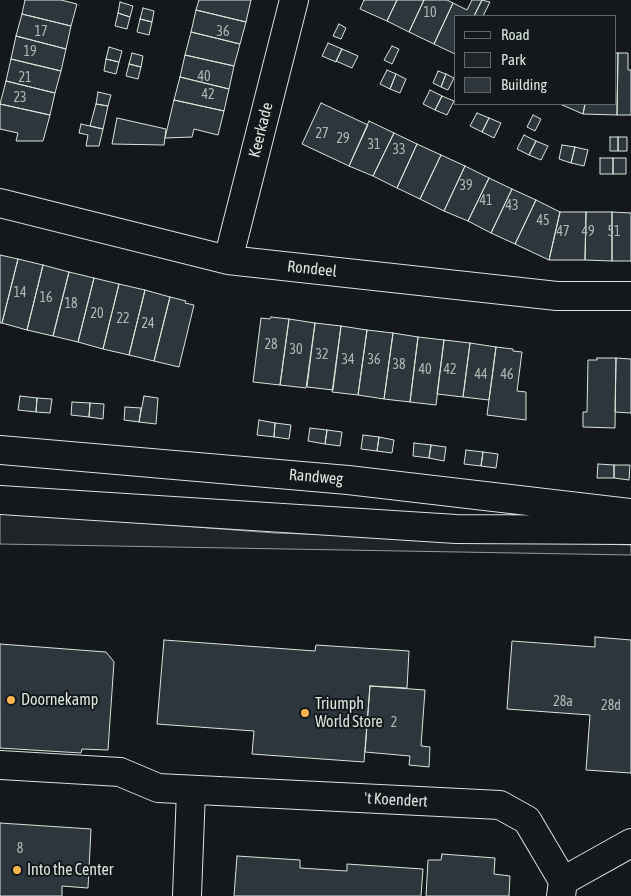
<!DOCTYPE html>
<html>
<head>
<meta charset="utf-8">
<style>
  body { margin:0 }
  #map { position:relative; width:631px; height:896px; overflow:hidden; background:#14181c; font-family:"Asap Condensed",sans-serif }
  canvas { display:block }
  .legend { position:absolute; left:454px; top:15px; width:162px; height:90px; box-sizing:border-box; background:#14181c; border:1px solid #626a69; margin:0; padding:6px 9px; list-style:none; font-size:15px; color:#d8e6dc }
  .legend li { display:flex; align-items:center; gap:10px; height:25px }
  .legend b { width:25px; border:1px solid #626a69 }
</style>
</head>
<body>
<div id="map">
<canvas width="631" height="896"></canvas>
<ul class="legend">
<li><b style="height:6px;background:#14181c"></b>Road</li>
<li><b style="height:14px;background:#202428"></b>Park</li>
<li><b style="height:14px;background:#2c363c"></b>Building</li>
</ul>
</div>
<script>
const c = document.querySelector('canvas').getContext('2d');
c.lineJoin = 'round';
function paint(path, color) {
  c.fillStyle = color;
  c.fill(path, 'evenodd');
}
function poly(rows) {
  const path = new Path2D();
  for (const r of rows) {
    path.moveTo(r[0], r[1]);
    for (let i = 2; i < r.length; i += 2) path.lineTo(r[i], r[i + 1]);
  }
  return path;
}
function stroke(path, color, width, dash) {
  c.strokeStyle = color;
  c.lineWidth = width;
  c.lineCap = dash ? 'butt' : 'round';
  c.setLineDash(dash || []);
  c.stroke(path);
}
function drawText(font, color, halo, rows, align = 'center') {
  c.font = font + ' "Asap Condensed",sans-serif';
  c.lineWidth = 4;
  c.setLineDash([]);
  c.textBaseline = 'middle';
  c.strokeStyle = halo;
  c.fillStyle = color;
  for (const [text, x, y, turn = 0] of rows) {
    c.save();
    c.translate(x, y);
    c.rotate((+turn || 0) * Math.PI / 180);
    c.textAlign = isNaN(turn) ? turn : align;
    if (halo) c.strokeText(text, 0, 0);
    c.fillText(text, 0, 0);
    c.restore();
  }
}
const green = poly([
  [0,512,274,533,631,545,631,555,0,544,0,512]
]);
paint(green, '#202428');
stroke(green, '#939e99', 1);
const building = poly([
  [25,0,61,0,77,4,71,26,22,14,25,0],
  [199,0,251,0,246,22,196,10,199,0],
  [364,0,397,0,387,21,360,9,364,0],
  [397,0,424,0,409,32,387,21,397,0],
  [424,0,447,0,453,3,434,44,409,32,424,0],
  [472,0,482,0,474,16,455,16,455,54,434,44,453,3,467,10,472,0],
  [482,0,490,2,483,16,474,16,482,0],
  [120,2,133,6,130,17,118,13,120,2],
  [143,8,154,11,152,22,140,19,143,8],
  [196,10,246,22,240,44,191,32,196,10],
  [118,13,130,17,127,29,115,26,118,13],
  [22,14,71,26,66,49,16,36,22,14],
  [140,19,152,22,149,35,137,32,140,19],
  [339,24,346,28,341,39,333,36,339,24],
  [191,32,240,44,234,66,185,55,191,32],
  [16,36,66,49,61,71,11,59,16,36],
  [328,43,342,49,336,62,322,56,328,43],
  [392,46,399,49,392,64,384,60,392,46],
  [109,47,122,51,119,62,106,59,109,47],
  [342,49,358,56,352,68,336,61,342,49],
  [132,53,143,56,141,67,129,64,132,53],
  [615,53,618,53,617,115,583,114,585,104,615,104,615,53],
  [618,53,628,53,628,70,631,70,631,115,617,115,618,53],
  [185,55,234,66,229,89,180,77,185,55],
  [11,59,61,71,55,93,6,81,11,59],
  [106,59,119,62,116,74,104,71,106,59],
  [129,64,141,67,138,79,126,76,129,64],
  [387,70,396,74,390,89,380,84,387,70],
  [438,71,446,74,441,87,433,83,438,71],
  [396,74,406,79,400,93,390,89,396,74],
  [446,74,454,78,448,90,441,87,446,74],
  [180,77,229,89,224,111,174,100,180,77],
  [6,81,55,93,50,115,0,104,6,81],
  [430,90,442,96,435,110,423,104,430,90],
  [98,92,111,95,108,106,96,104,98,92],
  [442,96,454,101,447,115,435,110,442,96],
  [174,100,224,111,218,135,194,129,192,137,165,138,174,100],
  [321,103,368,125,349,166,302,144,321,103],
  [0,104,50,115,43,141,16,141,18,133,0,129,0,104],
  [96,104,108,106,103,129,90,126,96,104],
  [560,104,585,104,583,114,560,104],
  [477,113,489,118,482,132,470,126,477,113],
  [533,115,541,119,535,131,527,127,533,115],
  [117,118,166,129,164,145,112,144,117,118],
  [489,118,501,123,494,138,482,132,489,118],
  [369,121,394,133,373,176,349,166,369,121],
  [81,124,103,129,99,146,86,146,88,135,79,133,81,124],
  [394,133,417,144,397,188,373,176,394,133],
  [524,135,536,141,529,155,517,149,524,135],
  [610,137,618,137,618,151,610,151,610,137],
  [618,137,627,137,627,151,618,151,618,137],
  [536,141,548,146,541,160,529,155,536,141],
  [417,144,441,155,420,199,397,188,417,144],
  [562,145,575,147,571,163,559,159,562,145],
  [575,147,588,150,584,166,571,163,575,147],
  [441,155,465,166,444,211,420,199,441,155],
  [600,158,613,158,613,174,600,174,600,158],
  [613,158,626,158,626,174,613,174,613,158],
  [465,166,489,178,468,221,444,211,465,166],
  [489,178,512,189,491,233,468,221,489,178],
  [512,189,536,200,515,244,491,233,512,189],
  [536,200,560,212,549,260,515,244,536,200],
  [560,212,586,212,585,260,549,260,560,212],
  [586,212,612,212,612,261,585,260,586,212],
  [612,212,631,213,631,261,612,261,612,212],
  [0,255,18,259,2,323,0,323,0,255],
  [18,259,43,265,27,330,2,323,18,259],
  [43,265,69,272,53,336,27,330,43,265],
  [69,272,94,278,78,342,53,336,69,272],
  [94,278,119,284,103,349,78,342,94,278],
  [119,284,145,290,129,355,103,349,119,284],
  [145,290,170,297,154,361,129,355,145,290],
  [170,297,186,301,185,303,194,305,179,367,154,361,170,297],
  [271,317,289,319,280,385,253,382,261,318,270,319,271,317],
  [289,319,315,323,306,388,280,385,289,319],
  [315,323,341,326,333,390,307,387,315,323],
  [341,326,367,330,358,395,332,392,341,326],
  [367,330,393,333,384,399,358,395,367,330],
  [393,333,418,337,410,402,384,399,393,333],
  [418,337,444,340,436,405,410,402,418,337],
  [444,340,470,343,463,397,437,394,444,340],
  [470,343,496,347,489,400,463,397,470,343],
  [496,347,513,349,513,351,522,352,517,391,526,392,526,420,487,415,496,347],
  [597,358,616,358,615,428,583,427,583,412,587,412,588,360,597,360,597,358],
  [616,358,631,359,631,413,615,412,616,358],
  [20,396,37,398,36,412,18,410,20,396],
  [144,396,158,398,156,424,139,422,144,396],
  [37,398,52,399,50,413,36,412,37,398],
  [72,402,90,403,89,417,71,415,72,402],
  [90,403,104,404,103,419,89,417,90,403],
  [125,407,141,408,139,422,124,420,125,407],
  [259,420,275,423,274,437,257,435,259,420],
  [275,423,291,425,289,439,274,437,275,423],
  [310,428,327,430,325,444,308,441,310,428],
  [327,430,342,432,340,446,325,444,327,430],
  [363,435,379,437,377,451,361,449,363,435],
  [379,437,394,440,392,453,377,451,379,437],
  [414,443,431,445,429,458,413,456,414,443],
  [431,445,446,447,444,461,429,458,431,445],
  [466,450,483,452,481,466,464,464,466,450],
  [483,452,498,454,496,468,481,466,483,452],
  [598,464,614,465,614,478,597,478,598,464],
  [614,465,630,465,629,480,614,478,614,465],
  [595,637,631,640,631,773,586,770,590,715,507,709,512,641,595,647,595,637],
  [164,640,315,651,316,645,409,651,407,688,370,686,364,762,252,754,254,731,157,724,164,640],
  [0,644,106,652,114,662,108,750,82,749,81,753,0,748,0,644],
  [370,686,425,690,421,746,430,747,429,767,409,765,410,756,365,752,370,686],
  [0,823,91,829,88,888,62,886,62,896,0,896,0,823],
  [442,854,495,858,494,874,510,876,509,896,426,896,428,860,441,860,442,854],
  [237,856,300,860,300,868,347,871,347,864,423,869,421,896,234,896,237,856]
]);
paint(building, '#2c363c');
stroke(building, '#d8e6dc', 1);
const minor = poly([
  [0,203,228,260,557,296,631,296],
  [228,260,294,0],
  [0,765,120,772,158,788,500,805,527,820,563,881],
  [187,896,191,790],
  [561,896,563,881,631,843]
]);
const major = poly([
  [0,450,348,480,631,513],
  [0,500,456,529,631,530]
]);
stroke(minor, '#d8e6dc', 30);
stroke(major, '#d8e6dc', 30);
stroke(minor, '#14181c', 28);
stroke(major, '#14181c', 28);
for (const [x, y, r, color] of [
  [11,700,5,"#ffb74d"],
  [305,713,5,"#ffb74d"],
  [17,870,5,"#ffb74d"]
]) {
  const dot = new Path2D();
  dot.arc(x, y, r, 0, 2 * Math.PI);
  c.fillStyle = color;
  c.fill(dot);
  stroke(dot, '#14181c', 2);
}
drawText('14px', '#adbab4', null, [
  ["10",430,13],
  ["17",41,32],
  ["36",223,32],
  ["19",30,52],
  ["40",204,77],
  ["21",25,78],
  ["42",208,95],
  ["23",20,98],
  ["27",322,134],
  ["29",343,139],
  ["31",374,145],
  ["33",399,150],
  ["39",466,186],
  ["41",486,201],
  ["43",512,206],
  ["45",543,221],
  ["47",563,232],
  ["49",588,232],
  ["51",614,232],
  ["14",20,293],
  ["16",46,298],
  ["18",71,304],
  ["20",97,314],
  ["22",123,319],
  ["24",148,324],
  ["28",271,345],
  ["30",296,350],
  ["32",322,355],
  ["34",348,360],
  ["36",374,360],
  ["38",399,365],
  ["40",425,370],
  ["42",450,370],
  ["44",481,375],
  ["46",507,375],
  ["28a",563,702],
  ["28d",611,706],
  ["2",394,723],
  ["8",20,849]
]);
drawText('16px', '#d8e6dc', '#14181c', [
  ["Keerkade",261,130,-76],
  ["Rondeel",312,269,6],
  ["Randweg",316,477,5],
  ["'t Koendert",396,800,3]
]);
drawText('16px', '#d8e6dc', '#14181c', [
  ["Doornekamp",21,700],
  ["Triumph",315,704],
  ["World Store",315,722],
  ["Into the Center",27,870]
], 'left');
</script>
</body>
</html>
